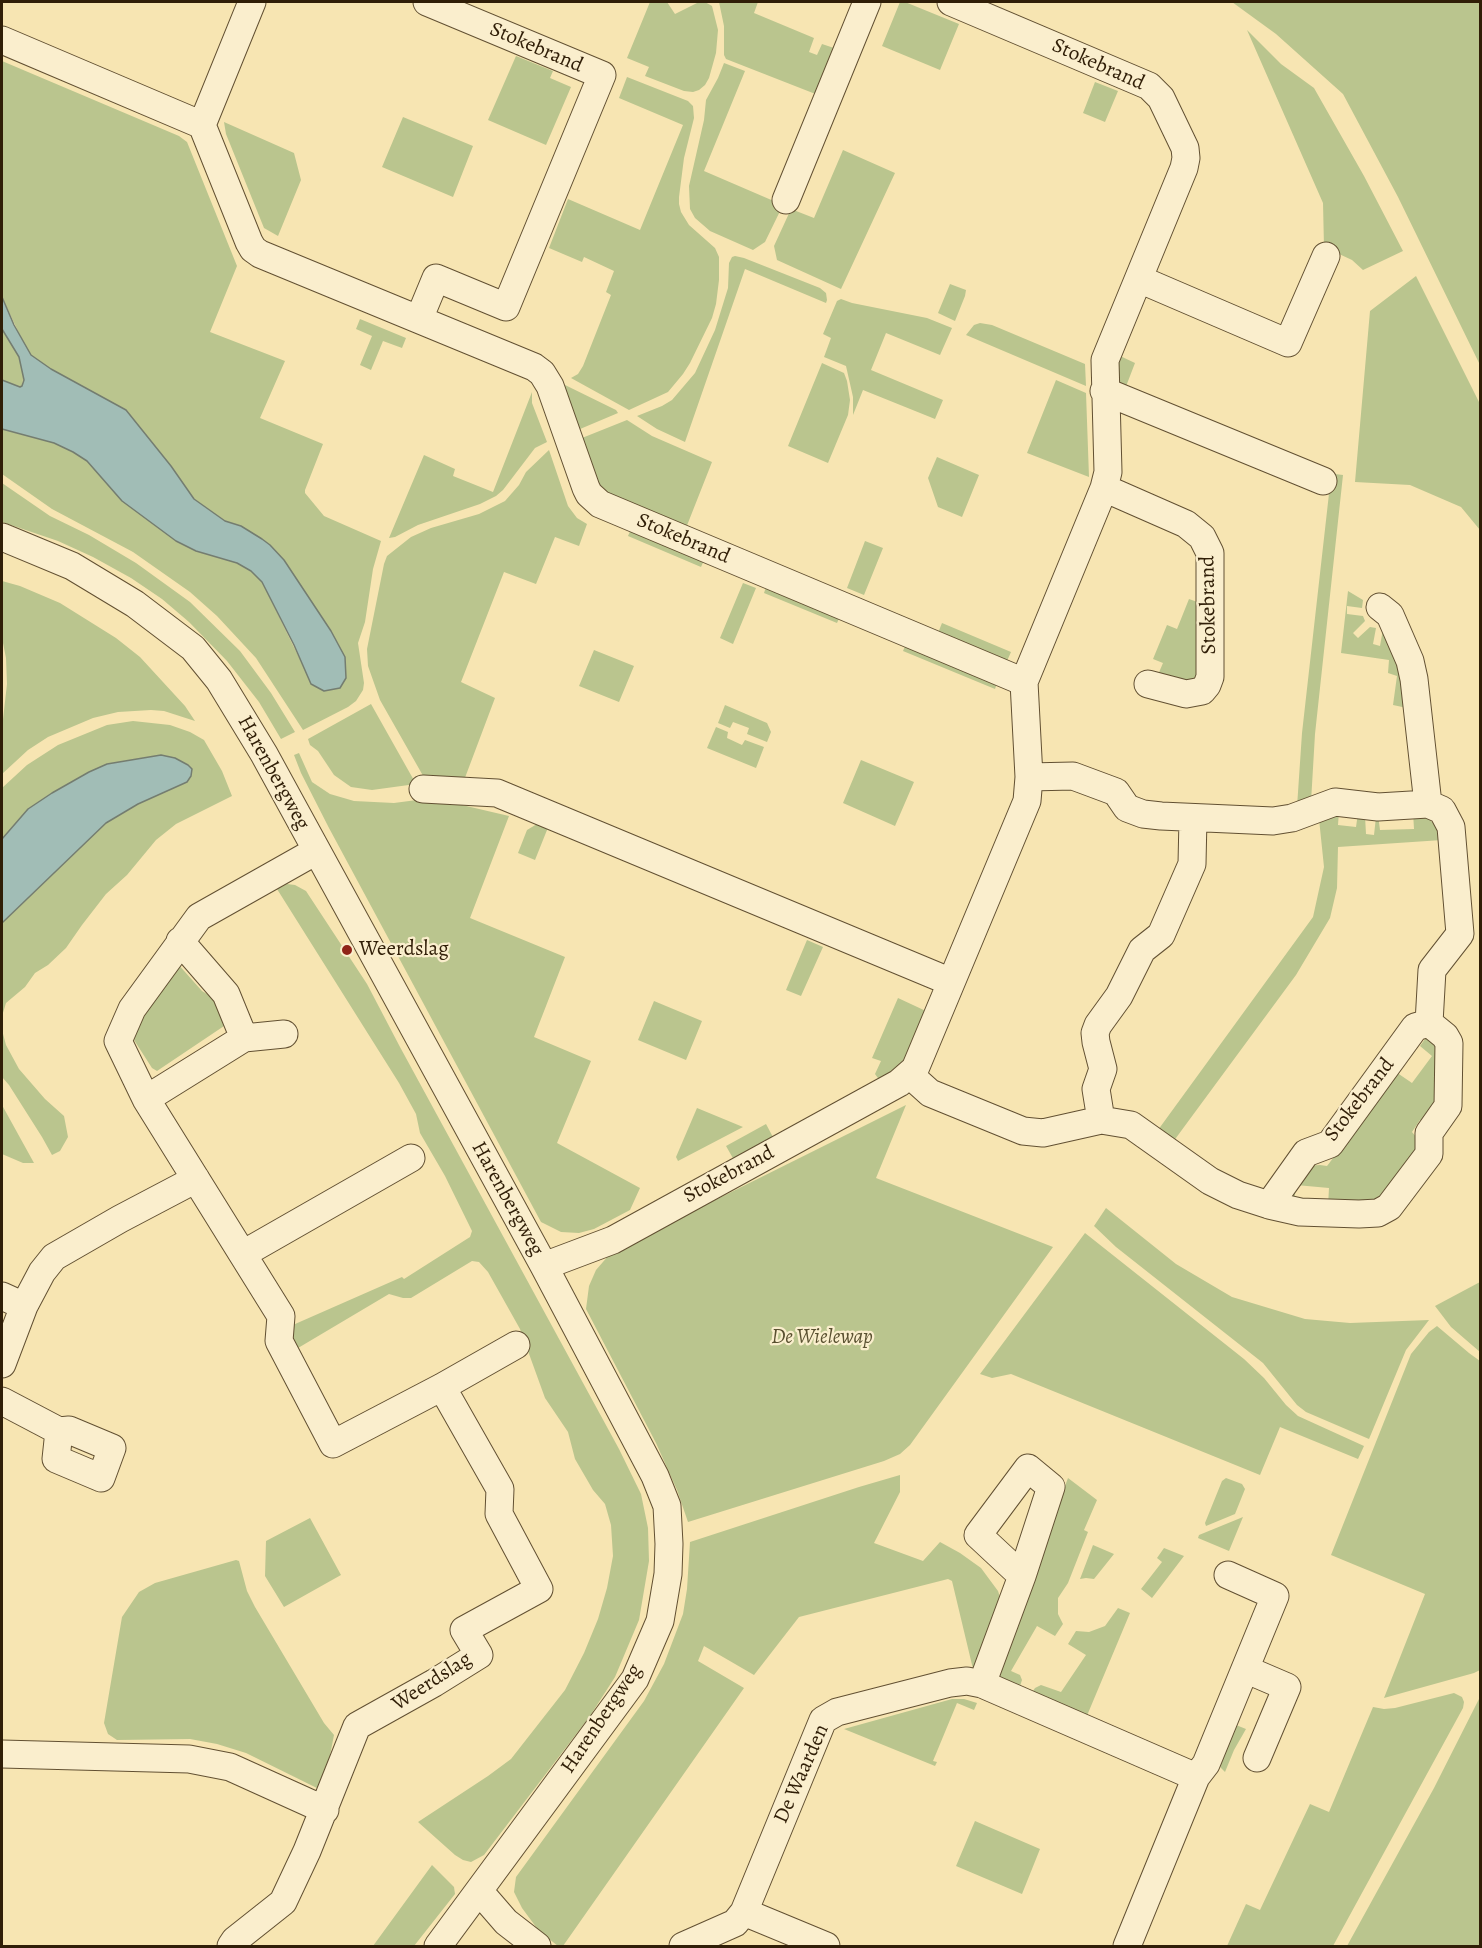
<!DOCTYPE html>
<html>
<head>
<meta charset="utf-8">
<style>
  body { margin:0 }
  #map { position:relative; width:1482px; height:1948px; overflow:hidden; background:#f7e5b2; font-family:Alegreya,serif }
  canvas { display:block }
  .frame { position:absolute; inset:0; border:3px solid #301e07; pointer-events:none }
</style>
</head>
<body>
<div id="map">
<canvas width="1482" height="1948"></canvas>
<div class="frame"></div>
</div>
<script>
const c = document.querySelector('canvas').getContext('2d');
c.lineJoin = 'round';
function paint(path, color) {
  c.fillStyle = color;
  c.fill(path, 'evenodd');
}
function poly(rows) {
  const path = new Path2D();
  for (const r of rows) {
    path.moveTo(r[0], r[1]);
    for (let i = 2; i < r.length; i += 2) path.lineTo(r[i], r[i + 1]);
  }
  return path;
}
function stroke(path, color, width, dash) {
  c.strokeStyle = color;
  c.lineWidth = width;
  c.lineCap = dash ? 'butt' : 'round';
  c.setLineDash(dash || []);
  c.stroke(path);
}
function drawText(font, color, halo, rows, align = 'center') {
  c.font = font + ' Alegreya,serif';
  c.lineWidth = 4.5;
  c.setLineDash([]);
  c.textBaseline = 'middle';
  c.strokeStyle = halo;
  c.fillStyle = color;
  for (const [text, x, y, turn = 0] of rows) {
    c.save();
    c.translate(x, y);
    c.rotate((+turn || 0) * Math.PI / 180);
    c.textAlign = isNaN(turn) ? turn : align;
    if (halo) c.strokeText(text, 0, 0);
    c.fillText(text, 0, 0);
    c.restore();
  }
}
paint(poly([
  [650,2,667,2,675,14,699,2,705,2,712,6,718,30,716,53,709,78,705,85,699,90,693,92,684,91,645,76,649,67,627,58],
  [719,2,758,2,754,13,814,38,809,52,817,55,822,44,837,49,818,95,726,59,724,55,724,26],
  [900,2,905,2,959,24,940,70,882,46],
  [1232,2,1480,2,1480,365,1398,197,1343,94,1276,34],
  [1247,30,1281,64,1314,88,1364,176,1403,251,1363,270,1352,260,1324,247,1323,203],
  [516,56,553,71,550,78,571,87,546,145,488,120],
  [2,61,179,136,187,142,237,266,210,332,285,361,260,418,323,444,305,490,305,493,324,516,381,541,373,569,365,622,358,643,364,683,363,690,356,701,348,707,303,730,256,658,217,616,190,592,133,552,52,509,2,474,2,429,54,443,73,452,87,461,111,488,196,551,237,563,251,571,262,582,313,686,339,645,284,560,270,545,241,526,225,521,194,499,171,466,126,410,42,364,31,355,24,344,2,297],
  [724,63,745,71,704,171,783,205,765,242,753,250,710,231,695,218,690,209,689,186,704,120,706,100,718,78],
  [627,77,688,101,693,106,694,118,684,158,679,197,679,204,681,212,689,225,715,248,719,257,719,280,716,304,712,318,690,363,683,374,668,392,629,410,571,378,578,374,583,366,611,295,606,292,614,271,584,257,582,262,549,248,568,199,640,230,683,125,619,98],
  [1095,82,1118,91,1105,122,1083,113],
  [403,117,473,146,453,197,382,167],
  [224,122,294,153,301,180,278,236,264,228,226,134],
  [843,150,895,173,841,289,777,260,774,246,791,209,814,218],
  [735,256,744,258,820,288,826,293,827,300,826,303,745,269,685,442,657,429,637,416,662,406,672,400,695,373,715,330,728,288,729,263,732,257],
  [1416,276,1480,404,1480,530,1461,507,1410,485,1355,482,1370,311],
  [950,284,966,290,965,296,955,321,938,313],
  [841,299,852,303,927,318,952,328,940,355,886,333,871,370,943,400,935,419,863,390,853,415,853,397,846,366,824,357,831,338,823,334,837,301],
  [360,319,406,338,402,348,383,341,371,370,360,365,372,336,356,329],
  [980,323,992,325,1085,364,1086,386,966,335,974,325],
  [2,329,19,357,24,374,22,386,20,387,2,380],
  [1118,355,1135,363,1125,389,1114,385],
  [822,363,844,373,847,381,850,400,848,415,828,463,788,446],
  [1056,380,1086,393,1089,477,1027,453],
  [563,384,616,410,618,413,573,432],
  [532,392,532,403,547,442,535,448,503,490,496,496,480,504,418,525,395,537,389,538,424,455,455,469,453,476,493,492],
  [627,420,652,436,712,462,686,528,601,491,577,440],
  [549,450,568,506,577,518,587,524,579,546,555,537,536,584,504,572,461,682,495,698,463,783,426,781,380,700,368,666,367,649,384,564,387,556,411,537,431,528,479,514,505,501,519,485,526,472],
  [937,457,979,475,962,517,938,507,928,478],
  [1335,474,1343,475,1315,734,1311,802,1297,807,1302,733,1331,476],
  [2,483,50,516,89,535,136,563,190,602,240,651,271,693,295,732,281,739,259,702,227,661,189,622,162,599,131,578,93,557,58,541,2,522],
  [632,527,705,558,701,567,628,536],
  [865,541,883,548,864,595,847,588],
  [2,581,20,586,60,603,116,638,140,657,185,706,195,721,164,711,151,710,118,712,93,718,48,737,28,750,2,774,2,728,7,684,6,658,2,638],
  [743,583,756,588,733,644,720,638],
  [767,584,841,614,837,623,764,593],
  [1348,591,1363,600,1362,608,1347,606,1347,614,1363,616,1365,621,1353,633,1358,638,1370,627,1376,628,1373,644,1380,646,1383,629,1400,658,1407,708,1393,705,1397,676,1388,673,1389,660,1341,653],
  [1189,599,1203,604,1203,668,1194,683,1157,677,1163,663,1153,659,1167,625,1177,629],
  [942,623,1011,652,1007,661,938,633],
  [907,642,998,680,995,689,903,651],
  [594,650,634,666,619,702,579,686],
  [371,704,416,784,372,790,351,787,334,775,318,751,310,745,308,739],
  [725,705,767,723,771,732,767,742,747,734,749,728,733,722,730,728,718,723],
  [133,721,170,725,190,732,204,740,222,771,232,796,176,824,156,840,127,875,106,894,82,925,66,948,48,965,35,973,25,987,6,1003,2,1016,2,923,106,823,138,804,187,782,161,755,107,764,89,772,28,809,2,839,2,788,27,765,58,745,107,725],
  [716,727,728,732,727,738,742,745,745,740,764,747,756,768,707,748],
  [299,753,312,782,330,794,354,801,394,803,432,798,509,816,470,918,565,957,534,1037,591,1061,557,1143,640,1188,630,1210,594,1229,579,1233,561,1232,541,1222,329,828,301,773,294,755],
  [861,760,914,782,895,826,843,803],
  [1339,811,1338,825,1356,827,1358,813,1365,816,1366,834,1374,835,1376,817,1378,815,1380,830,1414,829,1413,812,1425,815,1434,824,1441,828,1442,840,1338,847,1337,888,1330,918,1296,975,1173,1142,1158,1130,1313,917,1324,867,1319,819],
  [537,824,549,825,535,860,518,853,527,830],
  [287,884,295,885,306,891,367,984,400,1047,619,1449,641,1494,648,1528,649,1561,639,1620,615,1677,590,1716,484,1855,471,1862,463,1860,455,1855,418,1822,488,1776,511,1759,565,1690,584,1653,598,1619,607,1588,613,1556,611,1525,605,1504,593,1490,575,1459,568,1432,545,1398,520,1329,488,1272,479,1262,472,1261,411,1298,403,1298,389,1294,293,1351,286,1328,402,1277,404,1279,470,1237,472,1231,445,1176,420,1133,416,1114,399,1083,277,889],
  [807,940,823,947,801,996,786,990],
  [177,963,202,991,215,999,227,1024,157,1071,152,1068,134,1040,140,1020],
  [898,998,928,1012,906,1061,880,1081,875,1074,881,1061,872,1058],
  [654,1001,702,1021,686,1060,638,1040],
  [2,1030,6,1045,19,1069,45,1099,64,1116,68,1137,60,1151,52,1155,42,1137,9,1085,2,1077],
  [1428,1035,1441,1044,1439,1105,1425,1123,1420,1120,1412,1132,1417,1138,1419,1147,1415,1157,1379,1203,1358,1208,1328,1206,1329,1188,1296,1185,1294,1203,1287,1200,1295,1180,1305,1166,1320,1165,1327,1166,1350,1136,1347,1132,1393,1070,1412,1083,1432,1056,1420,1046],
  [2,1105,34,1163,23,1163,2,1154],
  [906,1105,876,1178,1053,1247,910,1445,900,1454,884,1461,688,1522,677,1490,656,1443,586,1309,589,1286,596,1270,609,1255,633,1241],
  [697,1108,743,1127,678,1161,676,1157],
  [766,1124,774,1139,734,1160,726,1146],
  [1106,1208,1176,1264,1232,1297,1305,1319,1350,1323,1429,1320,1406,1350,1369,1439,1306,1412,1297,1405,1263,1363,1116,1247,1094,1226],
  [1085,1233,1244,1359,1264,1378,1286,1405,1298,1416,1364,1446,1358,1459,1280,1427,1260,1475,1011,1374,992,1378,980,1374],
  [1480,1282,1480,1352,1451,1327,1435,1306],
  [1437,1326,1469,1353,1480,1361,1480,1670,1474,1673,1384,1698,1425,1594,1331,1555,1411,1354,1429,1332],
  [900,1475,900,1492,874,1543,923,1561,940,1542,960,1553,981,1568,998,1591,1001,1600,973,1669,952,1581,948,1579,799,1617,754,1675,704,1646,698,1661,744,1688,563,1946,558,1946,539,1931,522,1908,514,1892,516,1877,644,1701,664,1664,683,1614,687,1589,690,1542,859,1487],
  [1068,1478,1097,1500,1084,1530,1088,1532,1068,1583,1058,1598,1058,1614,1063,1624,1055,1636,1037,1626,1011,1671,1020,1675,1022,1680,1019,1689,993,1678],
  [1226,1478,1242,1484,1245,1489,1235,1514,1206,1526,1205,1523,1222,1481],
  [1243,1517,1229,1551,1198,1538,1199,1535],
  [310,1518,341,1575,284,1607,265,1576,266,1541],
  [1093,1545,1114,1554,1094,1579,1086,1578,1080,1579],
  [1164,1548,1184,1556,1152,1598,1141,1589,1162,1562,1157,1558],
  [236,1560,239,1561,247,1591,255,1607,324,1723,334,1735,323,1791,246,1753,217,1744,190,1739,117,1740,108,1734,104,1723,122,1617,139,1592,155,1583],
  [1118,1608,1130,1613,1086,1718,1031,1694,1035,1688,1041,1685,1061,1692,1086,1655,1068,1644,1076,1631,1089,1632,1105,1626],
  [1454,1693,1462,1697,1464,1702,1463,1708,1333,1946,1227,1946,1246,1904,1260,1910,1310,1804,1329,1812,1373,1707,1384,1709,1395,1708],
  [1480,1697,1480,1946,1347,1946,1434,1788],
  [952,1699,964,1699,977,1703,974,1710,957,1703,933,1761,937,1762,935,1766,844,1729],
  [1231,1723,1246,1729,1234,1750,1225,1772,1221,1768,1218,1762],
  [975,1821,1040,1849,1022,1894,956,1866],
  [432,1865,454,1887,455,1894,414,1946,373,1946]
]), '#bac58e');
const water = poly([
  [2,297,14,325,31,355,51,369,126,410,171,466,194,499,225,521,241,526,262,539,270,545,284,560,331,631,345,657,346,678,340,688,324,691,311,684,294,645,262,582,251,571,237,563,196,551,176,541,122,501,87,461,73,452,54,443,2,429,2,380,20,387,22,386,24,380,19,357,2,329,2,297],
  [161,755,175,758,188,765,192,769,191,776,187,782,138,804,106,823,2,923,2,839,28,809,52,793,89,772,107,764,161,755]
]);
paint(water, '#a1bdb6');
stroke(water, '#747d70', 1.5);
const minor = poly([
  [951,2,1149,86,1161,98,1185,148,1186,158,1184,168,1105,360,1108,472,1104,488,1024,682],
  [2,40,202,125,249,242,253,249,260,254,534,367,542,373,550,386,586,488,589,494,600,504,1024,682,1029,777,1027,801,915,1069,899,1083,613,1240,544,1266],
  [202,125,252,2],
  [786,200,867,2],
  [1139,279,1288,343,1326,256],
  [419,319,436,278,506,307,602,75,427,2],
  [1104,391,1323,481],
  [1104,488,1186,524,1202,537,1210,553,1210,677,1207,685,1202,691,1186,694,1148,684],
  [2,537,72,566,135,604,193,648,219,680,264,754,544,1266,655,1476,667,1506,669,1544,668,1574,660,1621,635,1679,438,1946],
  [1380,607,1390,615,1410,661,1414,679,1428,804],
  [423,789,497,793,951,982],
  [316,851,199,917,132,1009,118,1041,146,1099,281,1316,279,1341,333,1444,442,1387,516,1345],
  [244,1038,284,1034],
  [910,1075,930,1093,1023,1131,1043,1133,1101,1120,1131,1125,1210,1181,1238,1195,1269,1205,1300,1212,1359,1214,1378,1213,1389,1207,1429,1154,1429,1133,1448,1106,1449,1043,1445,1036,1429,1023,1432,970,1460,934,1451,827,1442,810,1428,804,1378,807,1335,802,1292,818,1273,821,1161,816,1143,814,1127,808,1116,792,1073,776,1029,777],
  [146,1099,244,1038,226,994,180,941],
  [1101,1120,1096,1089,1103,1069,1096,1042,1095,1033,1098,1025,1119,996,1142,950,1161,935,1192,864,1193,818],
  [1269,1205,1306,1153,1330,1144,1415,1027,1429,1023],
  [243,1254,411,1158],
  [2,1296,24,1306,42,1272,54,1257,120,1219,196,1179],
  [2,1364,24,1306],
  [2,1401,59,1431,69,1430,112,1448,101,1478,56,1459,59,1431],
  [1245,1669,1287,1687,1257,1758],
  [982,1684,1022,1576,1051,1487,1028,1468,978,1535,1022,1576],
  [2,1754,189,1759,230,1767,325,1810],
  [1196,1777,1206,1764,1275,1596,1228,1575],
  [480,1892,506,1922,537,1946],
  [744,1912,823,1720,837,1712,950,1683,967,1681,982,1684,1196,1777,1127,1946],
  [231,1946,235,1940,283,1902,307,1851,357,1726,434,1683,479,1655,464,1630,539,1589,499,1514,500,1489,442,1387],
  [683,1946,735,1923,744,1912,826,1946]
]);
stroke(minor, '#625032', 29);
stroke(minor, '#faeecd', 27);
for (const [x, y, r, color] of [
  [347,950,6,"#8f2418"]
]) {
  const dot = new Path2D();
  dot.arc(x, y, r, 0, 2 * Math.PI);
  c.fillStyle = color;
  c.fill(dot);
  stroke(dot, '#faeecd', 2);
}
drawText('21px', '#301e07', '#faeecd', [
  ["Stokebrand",536,48,23],
  ["Stokebrand",1098,65,24],
  ["Stokebrand",683,539,23],
  ["Stokebrand",1209,605,-91],
  ["Harenbergweg",273,773,61],
  ["Stokebrand",1360,1100,-52],
  ["Stokebrand",729,1175,-28],
  ["Harenbergweg",507,1199,61],
  ["Weerdslag",432,1682,-33],
  ["Harenbergweg",602,1719,-56],
  ["De Waarden",802,1774,-66]
]);
drawText('21px', '#301e07', '#faeecd', [
  ["Weerdslag",359,950]
], 'left');
drawText('italic 21px', '#595030', '#faeecd', [
  ["De Wielewap",822,1338]
]);
</script>
</body>
</html>
